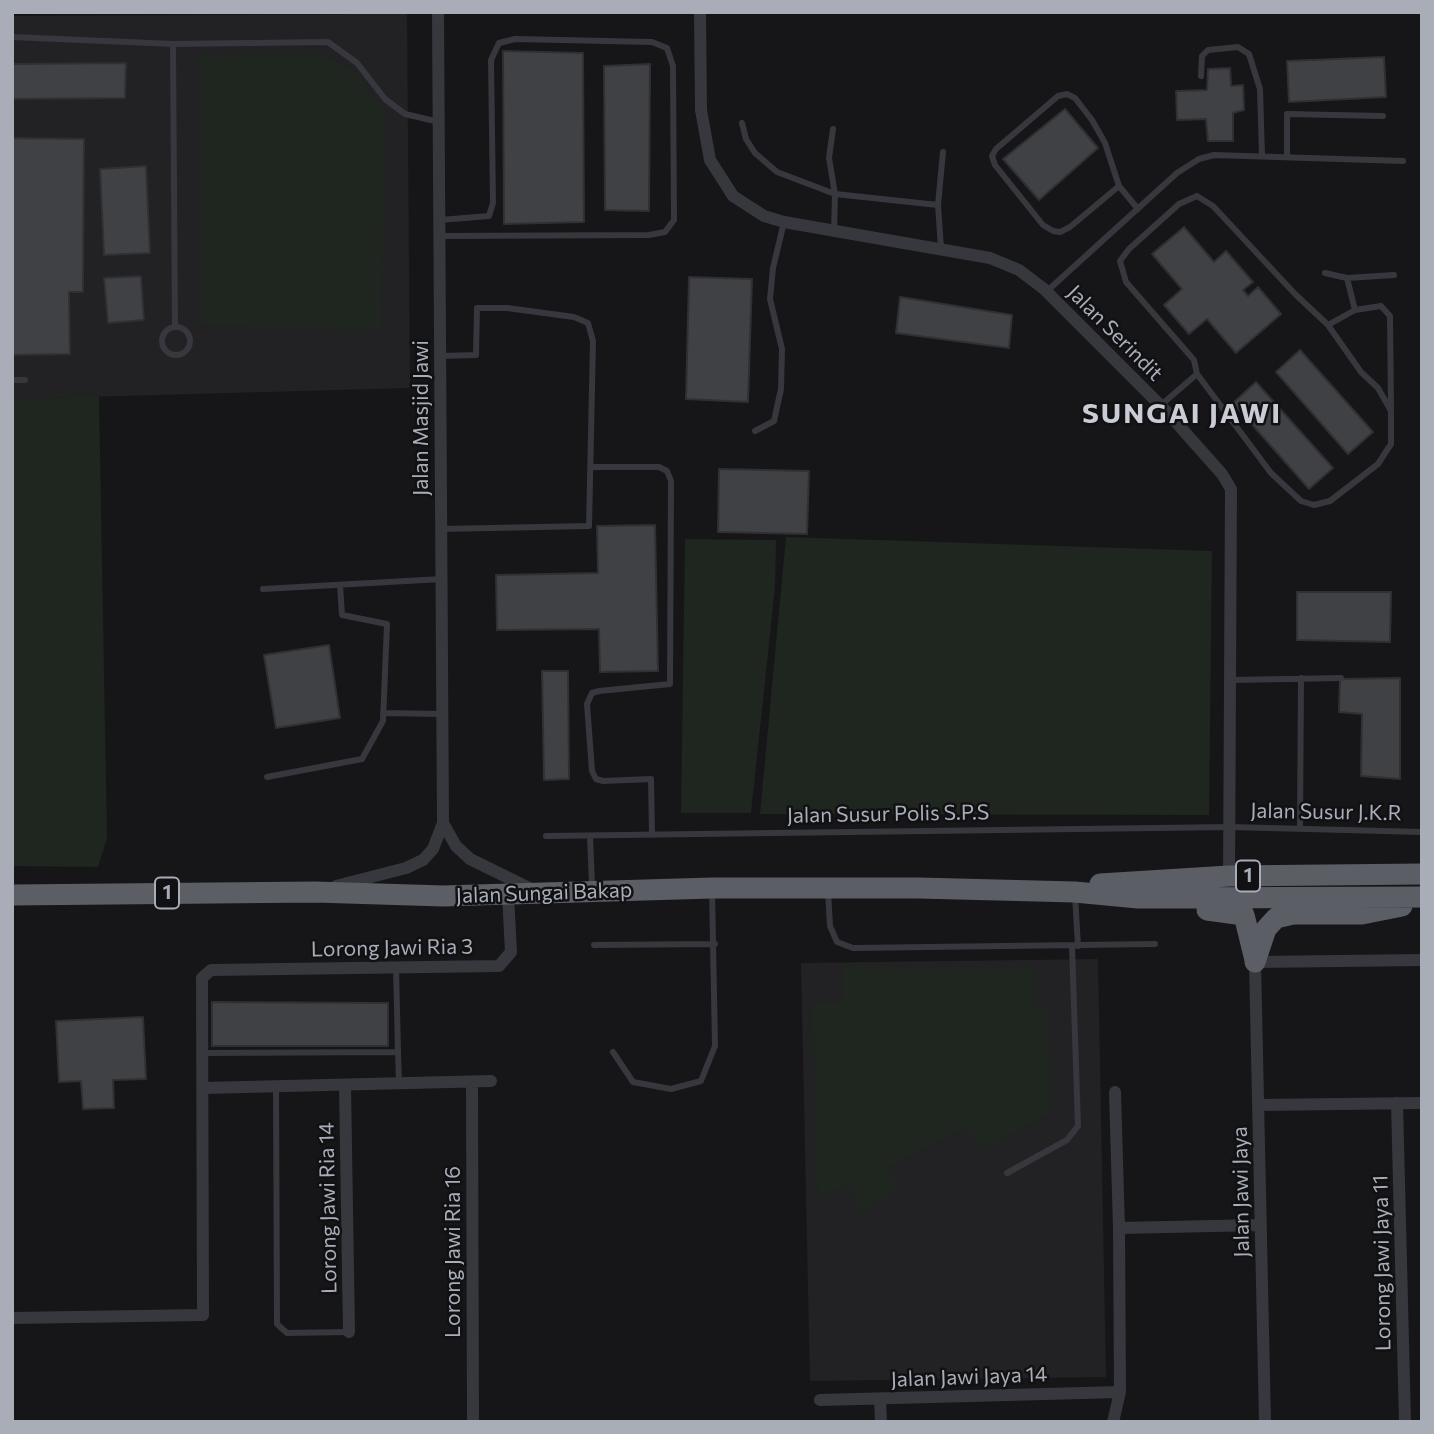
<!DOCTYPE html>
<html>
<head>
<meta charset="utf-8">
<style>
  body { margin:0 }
  #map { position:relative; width:1434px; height:1434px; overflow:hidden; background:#161618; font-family:Commissioner,sans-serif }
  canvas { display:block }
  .frame { position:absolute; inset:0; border:14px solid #a8adb8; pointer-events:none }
</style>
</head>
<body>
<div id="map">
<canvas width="1434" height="1434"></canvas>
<div class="frame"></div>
</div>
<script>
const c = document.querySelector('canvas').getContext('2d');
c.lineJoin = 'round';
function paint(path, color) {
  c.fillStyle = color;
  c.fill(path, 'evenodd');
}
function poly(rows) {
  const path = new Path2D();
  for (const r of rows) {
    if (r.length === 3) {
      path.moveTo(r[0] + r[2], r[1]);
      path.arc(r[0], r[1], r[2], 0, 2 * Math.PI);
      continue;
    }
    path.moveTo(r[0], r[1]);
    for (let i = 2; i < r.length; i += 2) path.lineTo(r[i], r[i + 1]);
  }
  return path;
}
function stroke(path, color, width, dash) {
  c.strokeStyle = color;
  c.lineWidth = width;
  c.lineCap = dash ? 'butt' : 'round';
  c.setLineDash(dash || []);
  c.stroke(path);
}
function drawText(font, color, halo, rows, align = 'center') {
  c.font = font + ' Commissioner,sans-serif';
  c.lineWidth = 5;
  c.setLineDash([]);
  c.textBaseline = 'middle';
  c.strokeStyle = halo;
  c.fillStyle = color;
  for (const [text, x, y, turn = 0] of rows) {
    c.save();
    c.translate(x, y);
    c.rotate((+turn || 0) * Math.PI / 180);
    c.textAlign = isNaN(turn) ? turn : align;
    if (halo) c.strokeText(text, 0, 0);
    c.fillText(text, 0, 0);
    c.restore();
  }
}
paint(poly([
  [407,14,410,388,12,399,12,16],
  [1098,959,1106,1377,810,1381,801,963]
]), '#222225');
paint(poly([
  [321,53,353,70,385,112,381,330,200,325,201,56],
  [99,396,107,838,98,867,12,866,12,399],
  [786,537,1212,551,1209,815,760,814],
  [685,539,776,540,775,587,751,813,681,813],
  [843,967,1032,969,1034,1008,1047,1009,1051,1112,982,1151,967,1127,888,1167,899,1188,863,1213,846,1185,818,1198,812,1003,843,1002]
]), '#1e261f');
const building = poly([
  [503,51,583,53,584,222,504,224,503,51],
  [1384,57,1386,97,1289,102,1287,61,1384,57],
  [126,63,125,98,12,99,12,64,126,63],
  [650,64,649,211,605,210,604,66,650,64],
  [1230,68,1231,86,1243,85,1244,110,1233,113,1233,141,1208,141,1206,119,1177,120,1176,91,1207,90,1208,69,1230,68],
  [1065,109,1098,148,1039,200,1003,159,1065,109],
  [12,138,84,139,83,292,69,292,70,354,12,355,12,138],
  [146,166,150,253,104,255,100,169,146,166],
  [1184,227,1214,262,1226,251,1253,282,1243,290,1248,296,1258,287,1281,314,1236,353,1207,319,1189,334,1164,305,1182,289,1152,254,1184,227],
  [141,276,144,320,108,323,104,278,141,276],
  [689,277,752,279,748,402,686,399,689,277],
  [900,297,1012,315,1009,348,896,333,900,297],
  [1300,350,1373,432,1348,454,1276,372,1300,350],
  [1256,382,1333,468,1309,489,1233,403,1256,382],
  [719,469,809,471,807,534,718,532,719,469],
  [655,525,658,671,600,672,599,629,497,630,496,575,598,573,597,526,655,525],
  [1297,592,1391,592,1390,642,1297,640,1297,592],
  [329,645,340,718,276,728,264,655,329,645],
  [542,671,568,671,569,779,544,780,542,671],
  [1400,678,1400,779,1361,776,1362,714,1339,712,1340,679,1400,678],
  [212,1002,388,1003,388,1046,212,1046,212,1002],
  [143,1017,146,1079,113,1080,114,1108,83,1109,81,1081,59,1082,56,1021,143,1017]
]);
paint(building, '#404145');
stroke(building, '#303034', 2);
stroke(poly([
  [12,37,173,44,328,42,357,63,385,99,405,114,439,122],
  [173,44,175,327],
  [1201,76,1202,56,1208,50,1238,47,1249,54,1260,89,1262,156],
  [742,123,746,139,755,153,777,172,835,194,938,205],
  [833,129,829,158,835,194,834,232],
  [1287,157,1287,114,1383,116],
  [1119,186,1105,143,1092,120,1075,98,1067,94,1058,96,996,149,992,156,995,165,1043,225,1053,231,1060,232,1070,227,1119,186,1138,209],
  [1197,196,1213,206,1295,294,1328,325,1361,372,1378,388,1391,411,1391,444,1378,464,1330,501,1314,505,1301,501,1271,473,1197,374,1194,360,1126,282,1120,261,1129,249,1179,204,1197,196],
  [440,220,489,216,493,203,491,60,499,43,515,39,652,42,667,48,673,66,674,220,665,232,649,235,440,236],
  [941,248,938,205,943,152],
  [1325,273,1347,278,1394,275],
  [1347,278,1355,310],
  [1046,292,1177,173,1199,159,1214,155,1403,161],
  [1328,325,1355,310,1381,306,1390,316,1391,409],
  [176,341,14],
  [440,356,476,355,477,308,507,308,574,317,588,323,593,341,589,526,441,529],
  [12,380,25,380],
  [1161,405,1197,374],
  [755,431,774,421,781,389,782,349,770,299,773,268,784,222],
  [592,467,659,467,667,471,671,481,670,684,599,691,592,693,587,704,592,771,596,779,603,781,651,779,652,835],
  [263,589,442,579],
  [1230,680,1341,678],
  [383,713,442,714],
  [267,777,362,759,383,721,387,624,342,615,340,585],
  [1300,829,1301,678],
  [546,836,1230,827,1422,832],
  [590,836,592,886],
  [828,891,830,926,837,942,853,948,1155,944],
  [1075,895,1078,946],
  [594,945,715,944],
  [398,1052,399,1083],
  [613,1052,633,1082,671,1089,701,1081,715,1046,712,890],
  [203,1053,398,1052,396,967],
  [276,1086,277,1324,287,1333,348,1332],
  [1007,1173,1067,1140,1078,1126,1072,946]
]), '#37383d', 6);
stroke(poly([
  [700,12,701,110,710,160,733,196,764,216,784,222,990,258,1019,270,1044,289,1166,411,1222,474,1231,489,1229,880],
  [443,823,456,846,470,859,533,890],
  [336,886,406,868,423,860,433,849,443,823,438,12],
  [472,1082,473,1422],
  [345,1085,349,1332],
  [203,1088,491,1081],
  [1115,1092,1119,1228],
  [1397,1103,1405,1422],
  [1258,1105,1422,1103],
  [12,1318,203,1315,202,978,211,970,499,966,511,952,508,895],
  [880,1399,881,1422],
  [820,1400,1120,1392],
  [1113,1422,1120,1392,1119,1228,1261,1225],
  [1265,1422,1255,962,1422,960]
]), '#37383d', 12);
stroke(poly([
  [1100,884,1229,876,1422,874],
  [12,895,315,892,443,896,712,888,919,888,1075,892,1138,898,1422,897],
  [1207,910,1244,915,1255,960],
  [1255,962,1266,929,1276,918,1293,914,1362,914,1402,906]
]), '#5b5e65', 21);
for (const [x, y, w] of [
  [1248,876,24],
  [167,893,24]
]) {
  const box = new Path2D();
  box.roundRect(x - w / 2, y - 15.5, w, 31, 5);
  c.fillStyle = '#111113';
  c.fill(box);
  stroke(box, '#a8adb8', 2);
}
drawText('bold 19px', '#a8adb8', null, [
  ["1",1248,876],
  ["1",167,893]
]);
drawText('21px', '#a8adb8', '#111113', [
  ["Jalan Serindit",1115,333,45],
  ["Jalan Masjid Jawi",421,418,-90],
  ["Jalan Susur J.K.R",1326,812,1],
  ["Jalan Susur Polis S.P.S",888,814,-1],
  ["Jalan Sungai Bakap",544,893,-2],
  ["Lorong Jawi Ria 3",392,948,-1],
  ["Jalan Jawi Jaya",1241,1192,-91],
  ["Lorong Jawi Ria 14",328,1208,-91],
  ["Lorong Jawi Ria 16",453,1252,-90],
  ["Lorong Jawi Jaya 11",1382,1263,-91],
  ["Jalan Jawi Jaya 14",969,1377,-2]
]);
c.letterSpacing = '2px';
drawText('bold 28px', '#c9ccd4', '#111113', [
  ["SUNGAI JAWI",1182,414]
]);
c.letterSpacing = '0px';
</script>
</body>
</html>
